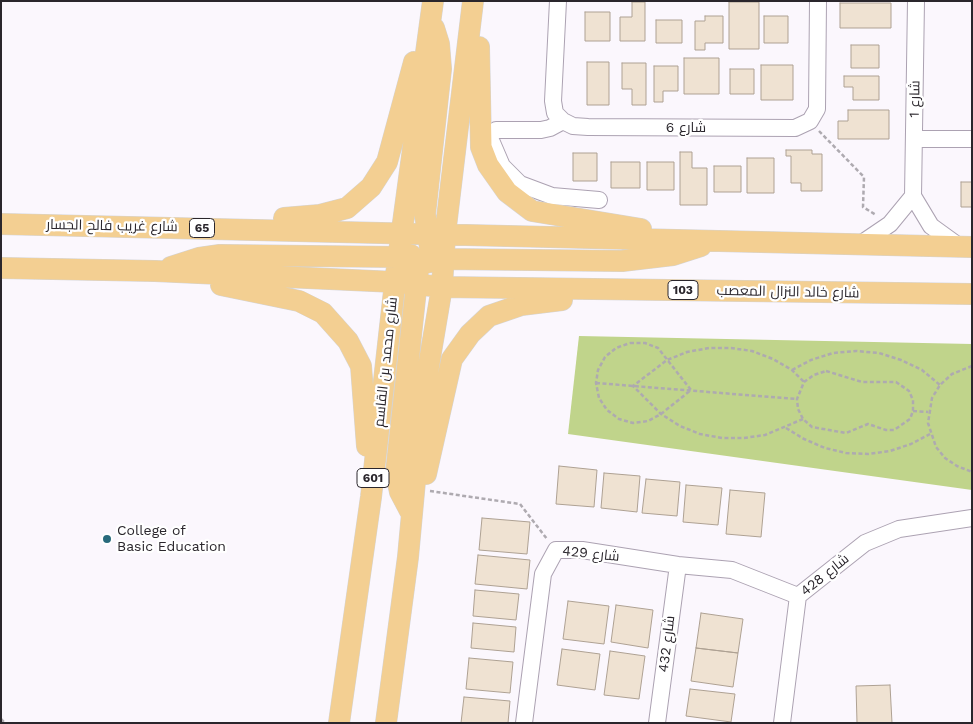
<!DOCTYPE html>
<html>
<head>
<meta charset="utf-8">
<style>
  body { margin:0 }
  #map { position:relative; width:973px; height:724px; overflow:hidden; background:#fbf7fd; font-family:"Work Sans",sans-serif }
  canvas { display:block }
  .frame { position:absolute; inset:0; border:2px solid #2a262c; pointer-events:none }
</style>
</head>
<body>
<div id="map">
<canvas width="973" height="724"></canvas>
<div class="frame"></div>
</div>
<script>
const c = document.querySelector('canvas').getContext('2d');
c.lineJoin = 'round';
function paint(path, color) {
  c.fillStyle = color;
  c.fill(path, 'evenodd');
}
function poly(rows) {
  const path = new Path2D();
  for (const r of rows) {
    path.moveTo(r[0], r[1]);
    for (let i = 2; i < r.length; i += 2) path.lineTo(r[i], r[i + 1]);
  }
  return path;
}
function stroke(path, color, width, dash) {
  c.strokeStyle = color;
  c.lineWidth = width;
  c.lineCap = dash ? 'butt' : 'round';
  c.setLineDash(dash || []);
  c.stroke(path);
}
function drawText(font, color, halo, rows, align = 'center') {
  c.font = font + ' "Work Sans",Cairo,sans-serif';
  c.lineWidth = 4.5;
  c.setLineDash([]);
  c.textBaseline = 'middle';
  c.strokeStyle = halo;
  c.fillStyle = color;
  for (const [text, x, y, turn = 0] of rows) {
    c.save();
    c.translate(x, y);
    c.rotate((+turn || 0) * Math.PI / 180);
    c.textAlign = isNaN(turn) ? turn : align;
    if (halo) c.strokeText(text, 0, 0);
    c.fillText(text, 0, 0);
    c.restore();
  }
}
paint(poly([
  [579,336,972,344,972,490,568,434]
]), '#c0d48b');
const building = poly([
  [632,2,645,2,645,41,620,41,620,17,632,17,632,2],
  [729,2,759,2,759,49,729,49,729,2],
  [840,3,891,3,891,28,840,28,840,3],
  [585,12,610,12,610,41,585,41,585,12],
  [705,16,723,16,723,43,705,43,705,50,695,50,695,21,705,21,705,16],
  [764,16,788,16,788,43,764,43,764,16],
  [656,20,682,20,682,43,656,43,656,20],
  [851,45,879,45,879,68,851,68,851,45],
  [684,58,719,58,719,94,684,94,684,58],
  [587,62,609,62,609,105,587,105,587,62],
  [622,63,646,63,646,105,632,105,632,89,622,89,622,63],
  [761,65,793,65,793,100,761,100,761,65],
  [654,66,678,66,678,91,663,91,663,102,654,102,654,66],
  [730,69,754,69,754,94,730,94,730,69],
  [844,76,879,76,879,100,853,100,853,87,844,87,844,76],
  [848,110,889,110,889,139,838,139,838,121,848,121,848,110],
  [786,150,812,150,812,154,822,154,822,191,801,191,801,183,791,183,791,156,786,156,786,150],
  [680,152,692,152,692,168,707,168,707,205,680,205,680,152],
  [573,153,597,153,597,181,573,181,573,153],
  [747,158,774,158,774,193,747,193,747,158],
  [611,162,640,162,640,188,611,188,611,162],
  [647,162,674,162,674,190,647,190,647,162],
  [714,166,741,166,741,192,714,192,714,166],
  [961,182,972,182,972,207,961,207,961,182],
  [559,466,597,470,594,507,556,504,559,466],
  [604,473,640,476,637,512,601,508,604,473],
  [646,479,680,482,677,516,642,513,646,479],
  [686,485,722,488,718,525,683,522,686,485],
  [730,490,765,493,761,537,726,534,730,490],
  [482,518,530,522,527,554,479,550,482,518],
  [478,555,530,560,527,589,475,584,478,555],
  [475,590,519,594,516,620,473,616,475,590],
  [568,601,609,606,604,644,563,639,568,601],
  [616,605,653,610,648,648,611,642,616,605],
  [701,613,743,619,738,653,696,648,701,613],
  [473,623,516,627,514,652,471,648,473,623],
  [696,648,738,653,733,687,691,681,696,648],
  [562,649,600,654,595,690,557,685,562,649],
  [610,651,645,656,639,699,604,695,610,651],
  [469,658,513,662,510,693,466,689,469,658],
  [890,685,892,723,857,723,856,686,890,685],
  [690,689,735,694,731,722,686,716,690,689],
  [464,697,510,701,508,723,461,723,464,697]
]);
paint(building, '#efe2d2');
stroke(building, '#aea193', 1);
const minor = poly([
  [558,1,553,101,555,113,563,121,573,126,588,127,795,128,810,121,817,109,818,1],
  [916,1,913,196,931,226,960,247],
  [563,121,550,128,541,130,496,130,491,134,490,138,502,166,520,184,552,196,599,200],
  [915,139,972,139],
  [862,243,890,224,913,196],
  [524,723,543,574,556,550,582,550,678,565,732,570,798,596],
  [657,723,678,565],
  [782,723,798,596,865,543,899,529,972,518]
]);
const major = poly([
  [479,47,481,147,488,165,507,192,532,211,641,229],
  [284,218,320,215,347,208,371,187,387,162,414,62],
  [1,224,972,247],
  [430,248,425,214,441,69,439,44,434,28],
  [171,267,199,258,220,255,398,257,411,255],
  [1,268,155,271,395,282,442,287,972,294],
  [395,282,403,272,412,266,443,259,622,261,673,255,701,246],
  [221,285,299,301,323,313,348,341,361,366,367,446],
  [426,474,452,359,470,334,489,316,521,305,562,300],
  [410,511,400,492,396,473,418,271],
  [339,723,371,497,395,282,433,1],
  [386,723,408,557,422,405,442,287,445,235,473,1]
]);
stroke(minor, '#aca2b2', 18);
stroke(major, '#d4d4d5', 22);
stroke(poly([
  [819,131,864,177,863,207,876,215],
  [630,343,645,343,658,348,691,390,661,414,648,421,633,423,619,419,607,410,599,398,596,383,598,370,605,357,616,348,630,343],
  [972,366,952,374,940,385,932,398,928,423,936,447,945,458,957,466,972,472],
  [792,370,811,360,833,353,856,351,879,353,901,360,922,370,940,385],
  [826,371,862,382,896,382,909,391,913,400,913,411,910,419,894,430,886,430,868,424,846,433,812,427,803,419,798,409,797,399,804,382,814,375,826,371],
  [596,383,796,399],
  [913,411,928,412],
  [803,419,765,435,744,438,722,438,700,434,680,426,661,414,633,386,667,360,687,352,709,348,731,348,752,351,773,359,792,370,804,382],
  [786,428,804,439,825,448,846,453,868,454,890,451,911,444,930,434],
  [430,491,520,504,547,539],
  [1,719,5,723]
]), '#aeaab0', 2.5, [4, 2.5]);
stroke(minor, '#fff', 16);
stroke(major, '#f3cf92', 21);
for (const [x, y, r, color] of [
  [107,539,5,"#286a7c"]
]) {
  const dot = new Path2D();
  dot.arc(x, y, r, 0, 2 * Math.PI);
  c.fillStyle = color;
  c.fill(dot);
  stroke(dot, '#fff', 2);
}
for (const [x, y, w] of [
  [202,228,25],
  [683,290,30],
  [373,478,32]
]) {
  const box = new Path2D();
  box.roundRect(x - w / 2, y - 9.5, w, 19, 4);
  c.fillStyle = '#fff';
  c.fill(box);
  stroke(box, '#2a262c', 1);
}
drawText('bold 12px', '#2a262c', null, [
  ["65",202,228],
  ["103",683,290],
  ["601",373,478]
]);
drawText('14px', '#2a262c', '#fff', [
  ["شارع 1",915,99,-89],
  ["شارع 6",686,128],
  ["شارع غريب فالح الجسار",112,226,1],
  ["شارع خالد النزال المعصب",788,292,1],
  ["شارع محمد بن القاسم",386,362,-84],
  ["شارع 429",591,554,6],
  ["شارع 428",825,575,-39],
  ["شارع 432",667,644,-83]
]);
drawText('14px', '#2a262c', '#fff', [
  ["College of",117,531],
  ["Basic Education",117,547]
], 'left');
</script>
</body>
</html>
